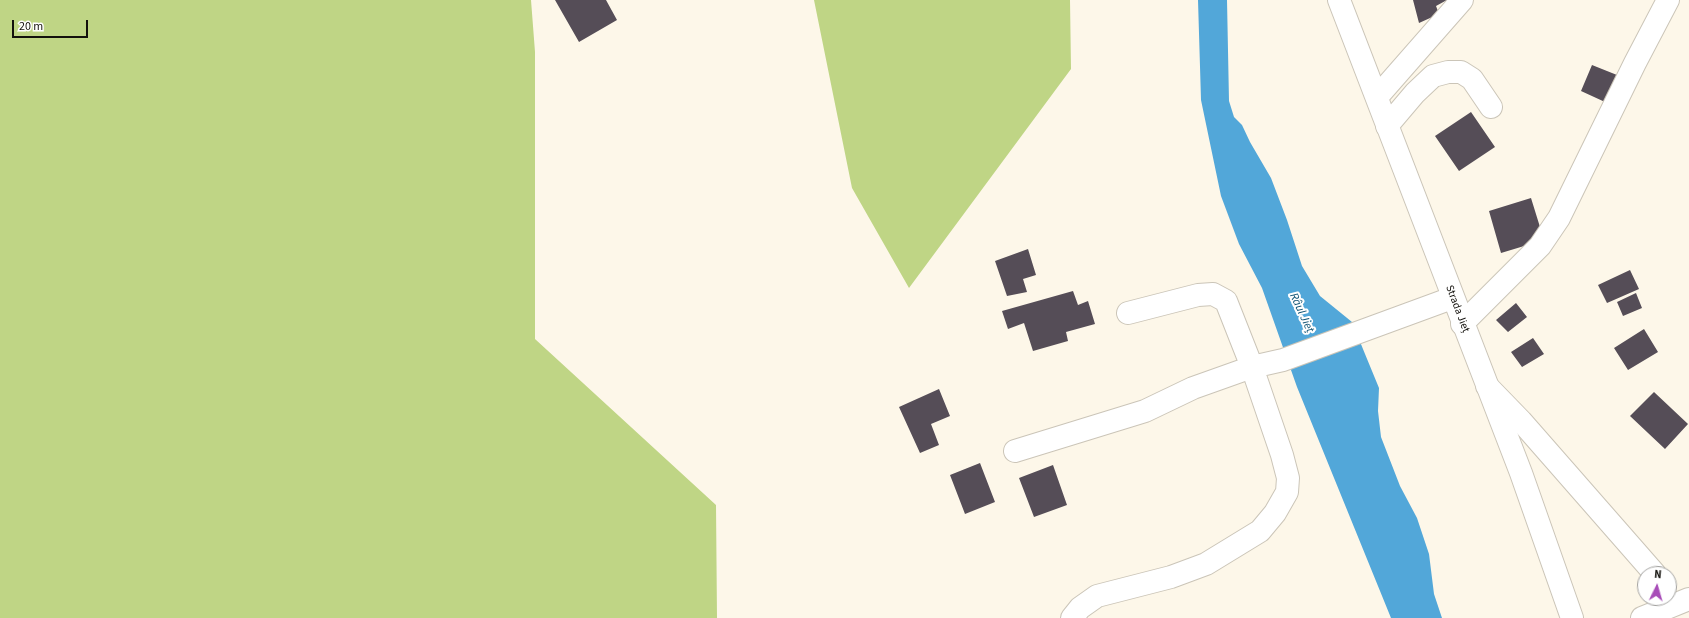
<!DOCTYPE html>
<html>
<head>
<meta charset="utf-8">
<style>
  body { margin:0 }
  #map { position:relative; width:1689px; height:618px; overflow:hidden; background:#fdf7e9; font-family:"Source Sans 3",sans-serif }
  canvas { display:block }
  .north { position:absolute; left:1637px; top:566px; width:40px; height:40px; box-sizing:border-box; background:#fff; border:1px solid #a1a09e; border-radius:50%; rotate:5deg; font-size:11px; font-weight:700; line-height:16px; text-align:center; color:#13110c }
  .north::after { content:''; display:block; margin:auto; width:14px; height:18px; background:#a84db8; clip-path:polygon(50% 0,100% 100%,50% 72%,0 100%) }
  .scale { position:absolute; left:12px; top:20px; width:76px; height:18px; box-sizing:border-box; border:2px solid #13110c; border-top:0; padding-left:5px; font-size:12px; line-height:14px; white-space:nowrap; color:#13110c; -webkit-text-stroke:3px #fff; paint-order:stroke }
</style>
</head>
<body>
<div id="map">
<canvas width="1689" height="618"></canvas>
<div class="north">N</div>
<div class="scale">20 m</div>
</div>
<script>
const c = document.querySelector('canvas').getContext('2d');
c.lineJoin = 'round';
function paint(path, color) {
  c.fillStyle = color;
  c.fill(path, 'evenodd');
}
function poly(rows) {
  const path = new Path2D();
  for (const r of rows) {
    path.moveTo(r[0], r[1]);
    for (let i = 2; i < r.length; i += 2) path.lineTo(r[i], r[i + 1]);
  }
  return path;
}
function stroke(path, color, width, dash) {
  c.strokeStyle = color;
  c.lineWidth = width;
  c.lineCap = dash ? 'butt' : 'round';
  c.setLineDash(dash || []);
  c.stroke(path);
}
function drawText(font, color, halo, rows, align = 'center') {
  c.font = font + ' "Source Sans 3",sans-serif';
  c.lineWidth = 4;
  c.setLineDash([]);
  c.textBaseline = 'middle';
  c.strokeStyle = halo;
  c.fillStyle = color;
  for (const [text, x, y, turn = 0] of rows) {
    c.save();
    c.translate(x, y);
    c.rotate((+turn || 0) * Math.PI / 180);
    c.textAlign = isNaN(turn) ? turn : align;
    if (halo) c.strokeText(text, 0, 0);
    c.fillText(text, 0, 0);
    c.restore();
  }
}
paint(poly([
  [0,0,531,0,535,52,535,339,716,505,717,618,0,618],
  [814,0,1070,0,1071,69,909,288,852,188]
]), '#bfd585');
paint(poly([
  [1198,0,1227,0,1229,101,1234,117,1242,125,1250,142,1271,178,1287,220,1302,266,1320,296,1352,322,1365,354,1379,388,1378,411,1381,437,1400,486,1417,518,1429,554,1434,594,1442,618,1391,618,1297,387,1262,288,1239,244,1221,196,1201,100]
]), '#52a7d9');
paint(poly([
  [555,0,606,0,617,20,579,42],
  [1413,0,1447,0,1436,6,1439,14,1419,23],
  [1592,65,1617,75,1605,102,1581,91],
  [1471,112,1495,147,1459,171,1435,136],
  [1531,198,1544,240,1501,253,1489,211],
  [1028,249,1036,275,1023,279,1027,292,1007,296,995,261],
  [1630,270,1639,289,1607,303,1598,285],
  [1073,291,1078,305,1088,301,1095,324,1066,332,1068,341,1033,351,1024,323,1008,329,1002,311],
  [1636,293,1642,308,1623,316,1617,302],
  [1516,303,1527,317,1508,332,1496,320],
  [1644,329,1658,352,1628,370,1614,348],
  [1533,338,1544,354,1522,367,1511,352],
  [939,389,950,416,931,424,939,445,920,453,899,407],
  [1654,392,1688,424,1665,449,1630,416],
  [980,463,995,502,965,514,950,475],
  [1053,465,1067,505,1034,517,1019,478]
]), '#554d57');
const minor = poly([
  [1377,97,1462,0],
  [1387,126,1415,93,1433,76,1448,72,1461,72,1472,79,1491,107],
  [1462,324,1540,246,1559,218,1635,63,1668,0],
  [1487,386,1521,421,1655,574],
  [1015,451,1145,411,1193,388,1252,367,1283,360,1452,298],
  [1072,618,1080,608,1097,596,1171,577,1206,564,1260,531,1275,513,1287,492,1288,478,1282,455,1252,367,1226,301,1213,294,1198,295,1128,313],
  [1642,618,1689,599]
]);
const major = poly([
  [1339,0,1521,473,1572,618]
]);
stroke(minor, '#cbc5b8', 24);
stroke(major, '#cbc5b8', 24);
stroke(minor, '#fff', 22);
stroke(major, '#fff', 22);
drawText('11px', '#13110c', '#fff', [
  ["Strada Jieț",1457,309,69]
]);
drawText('italic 12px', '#105374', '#fff', [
  ["Râul Jieț",1301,313,65]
]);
</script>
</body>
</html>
